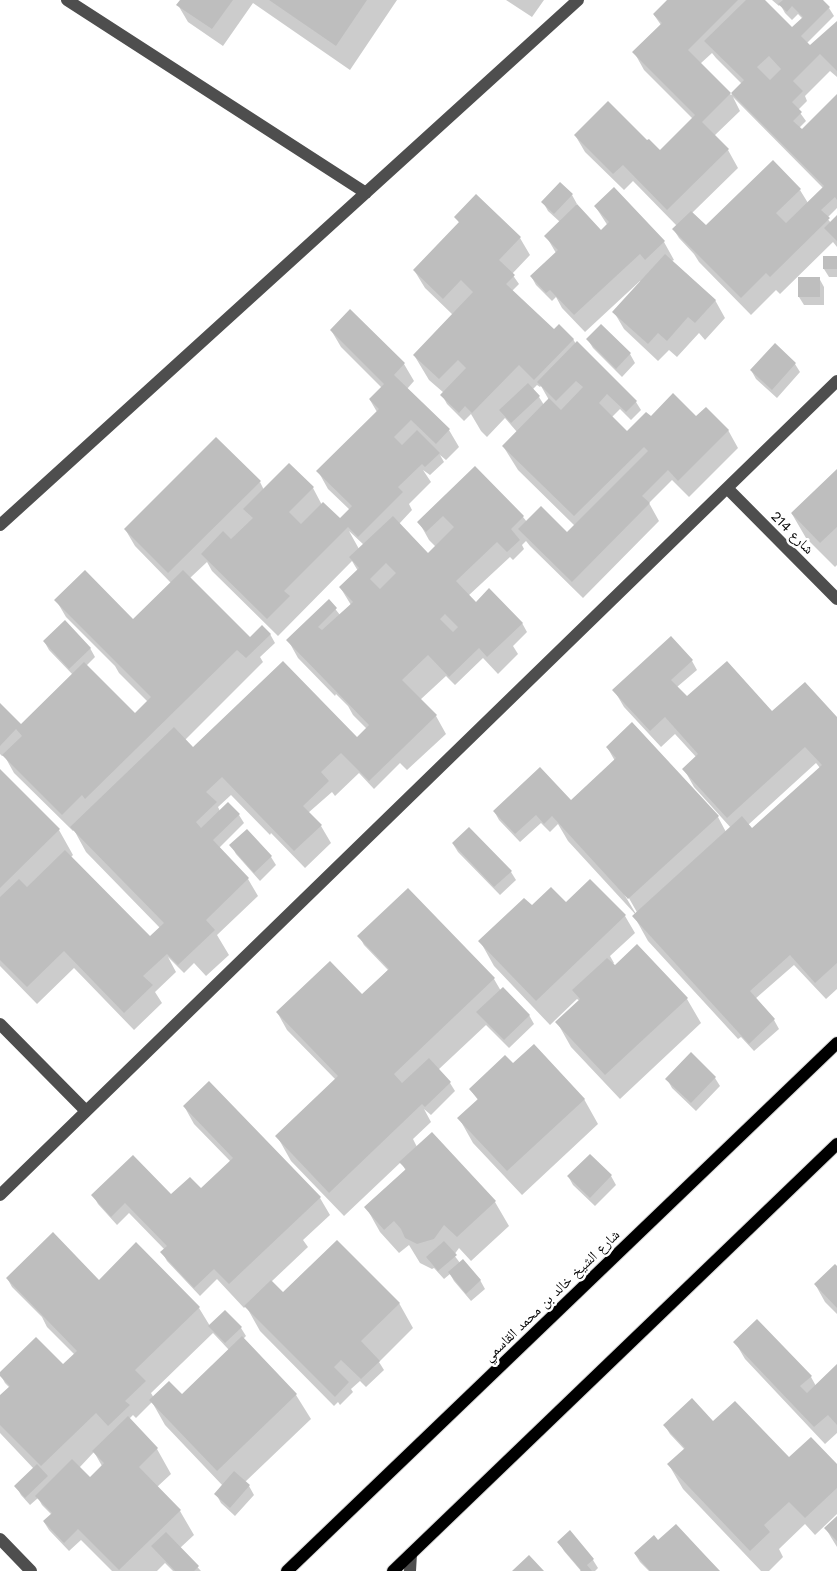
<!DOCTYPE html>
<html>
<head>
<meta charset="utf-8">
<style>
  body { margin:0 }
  canvas { display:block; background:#fff }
</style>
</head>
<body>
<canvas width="837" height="1571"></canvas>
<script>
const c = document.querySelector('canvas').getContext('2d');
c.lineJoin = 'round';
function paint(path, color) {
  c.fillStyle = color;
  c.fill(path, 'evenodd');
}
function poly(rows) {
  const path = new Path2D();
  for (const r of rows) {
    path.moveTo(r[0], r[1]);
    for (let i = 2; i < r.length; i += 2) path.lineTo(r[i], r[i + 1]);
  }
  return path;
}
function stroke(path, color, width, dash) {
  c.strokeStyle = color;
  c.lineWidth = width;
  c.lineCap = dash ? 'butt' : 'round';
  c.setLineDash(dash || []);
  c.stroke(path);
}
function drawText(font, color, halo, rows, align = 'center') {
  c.font = font + ' "Work Sans","Noto Naskh Arabic",sans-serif';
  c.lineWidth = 5;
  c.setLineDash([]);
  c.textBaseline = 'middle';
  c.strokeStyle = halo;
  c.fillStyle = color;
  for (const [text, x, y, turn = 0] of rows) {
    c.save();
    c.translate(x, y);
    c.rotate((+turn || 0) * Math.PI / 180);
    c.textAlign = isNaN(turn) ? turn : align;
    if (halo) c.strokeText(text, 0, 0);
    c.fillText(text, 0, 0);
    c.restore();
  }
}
paint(poly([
  [181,0,397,0,350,70,253,3,223,46,188,22,178,5],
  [506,0,544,0,532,17],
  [669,0,764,0,792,29,803,19,798,14,792,20,785,13,780,4,779,6,772,0,822,0,829,8,834,16,807,43,810,47,837,22,837,77,830,71,805,96,807,101,798,110,806,121,799,128,802,131,837,96,837,208,827,218,831,223,837,217,837,247,833,242,780,294,776,290,751,315,699,262,694,254,679,238,674,230,677,226,633,181,624,190,585,152,575,135,647,142,660,152,693,119,644,70,634,52,661,25,654,15],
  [712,53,716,58,742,84,731,95,700,64],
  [733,97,823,188,808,203,800,190,705,226,692,213,738,168,728,150,714,136,740,111],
  [572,195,577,204,576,205,601,232,608,226,595,206,664,242,674,260,672,261,715,300,725,318,705,340,699,333,677,357,669,350,658,361,624,329,614,312,641,282,640,281,585,332,562,308,556,297,552,301,536,285,531,276,556,253,546,236,560,222,548,211,543,202],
  [456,217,520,238,530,255,512,274,519,284,512,291,553,330,573,339,576,344,636,402,641,410,631,420,620,409,612,417,627,433,654,422,695,417,728,430,738,448,689,497,672,480,649,503,659,521,583,598,530,546,526,541,522,545,524,549,513,560,510,557,468,596,476,603,522,623,527,632,513,646,518,654,498,674,483,658,455,685,446,676,420,700,436,716,446,734,407,770,400,763,374,789,359,773,335,796,332,792,308,813,321,826,331,843,305,868,271,833,270,835,231,795,218,807,220,811,228,804,239,815,244,823,219,848,248,879,258,896,217,935,229,955,206,976,194,963,184,973,168,957,176,972,155,992,162,1003,134,1030,74,968,37,1004,0,966,0,771,59,830,73,855,71,857,154,943,160,928,86,852,74,830,73,831,14,773,4,755,2,756,0,754,0,704,21,726,73,675,49,650,44,641,90,648,95,657,86,666,135,715,148,702,119,673,115,666,66,617,56,600,133,621,171,583,135,546,125,529,260,482,264,490,313,488,322,505,344,524,350,510,328,489,318,471,377,412,370,400,382,388,341,347,331,330,404,364,414,381,407,389,449,430,459,447,446,460,440,455,444,462,430,475,423,470,431,482,409,504,412,510,399,524,428,555,436,547,429,540,419,522,475,468,523,517,527,522,568,534,575,526,518,470,503,446,517,432,505,418,487,437,481,431,471,414,464,421,447,404,442,395,444,393,429,380,414,355,453,315,425,288,414,270,460,224],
  [537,385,540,387,541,386,549,400,544,405,539,397,532,390],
  [349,531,364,545,359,549],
  [352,561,358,571,340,587,351,605,340,615,329,601,288,640,298,658,335,696,336,694,348,706,353,715,367,729,356,739,193,749,185,740,263,662,260,657,275,643,270,634,250,638,190,578,207,562,212,571,278,636],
  [837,259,837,277,829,277,824,269],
  [819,278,824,287,824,305,804,305,799,297],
  [601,326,630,354,635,363,622,377,593,348,588,340],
  [775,345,795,364,800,372,777,398,756,379,751,370],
  [837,470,837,565,835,567,806,538,792,514],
  [671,638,692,661,697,670,677,687,687,698,772,713,837,719,837,989,826,999,794,965,755,999,774,1020,779,1029,754,1051,741,1037,738,1039,648,941,634,916,636,915,568,841,558,824,550,832,541,823,520,842,499,820,494,811,571,801,615,761,607,747,718,817,726,832,731,828,694,787,684,769,697,758,675,734,661,747,624,707,614,690],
  [816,763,820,768,752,830,748,825],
  [626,893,638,914,636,914,624,894],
  [247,830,271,857,276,865,260,881,236,854,231,845],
  [453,844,511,872,516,880,500,895,458,852],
  [566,904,625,916,635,933,610,956,614,963,612,965,687,999,701,1023,620,1099,571,1047,557,1022,580,1001,577,999,550,1025,494,966,480,941,532,907],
  [359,936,494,979,501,991,529,1015,534,1024,509,1048,486,1025,438,1070,450,1083,455,1091,431,1115,424,1109,431,1122,413,1139,417,1147,495,1202,509,1226,471,1261,459,1248,454,1255,460,1263,480,1280,485,1289,471,1301,454,1281,450,1274,444,1279,434,1268,432,1269,420,1263,409,1245,399,1253,380,1232,366,1207,406,1171,401,1162,344,1216,291,1161,277,1136,336,1080,287,1030,277,1012,362,996,388,970,364,945],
  [715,1078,720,1086,696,1111,672,1088,667,1079],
  [470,1089,584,1099,598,1124,522,1195,473,1143,459,1118,478,1100],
  [184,1106,320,1198,330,1215,303,1240,308,1247,271,1282,283,1294,399,1303,413,1328,379,1362,384,1370,366,1387,360,1381,351,1389,353,1392,340,1405,338,1402,334,1406,260,1331,246,1306,244,1308,217,1279,200,1296,167,1261,162,1252,165,1250,129,1213,117,1225,98,1204,93,1195,171,1196,201,1190,231,1162,194,1124],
  [590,1155,611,1176,616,1185,595,1206,573,1185,568,1176],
  [136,1244,199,1308,210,1326,241,1328,246,1336,243,1339,296,1395,311,1419,245,1482,249,1486,254,1495,235,1516,221,1503,216,1494,223,1486,165,1425,152,1402,136,1418,133,1415,129,1419,157,1449,171,1474,157,1487,180,1511,194,1535,180,1548,201,1571,173,1571,165,1563,157,1571,112,1571,81,1540,69,1551,49,1530,44,1522,52,1515,42,1505,38,1498,30,1505,21,1495,16,1486,34,1469,0,1433,0,1397,10,1388,5,1383,0,1374,63,1366,75,1355,47,1327,42,1317,12,1287,7,1278,99,1281],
  [213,1333,229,1350,182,1396,154,1398,151,1393],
  [94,1452,102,1466,90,1478,79,1468],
  [837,1268,837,1314,825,1302,815,1284],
  [757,1320,811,1377,816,1386,837,1366,837,1433,825,1444,745,1359,735,1342],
  [712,1422,793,1464,837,1466,837,1514,815,1535,805,1524,779,1549,783,1557,769,1571,761,1571,683,1489,669,1465,685,1450,670,1434,665,1426],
  [837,1518,837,1547,826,1529],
  [570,1532,593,1560,598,1568,595,1571,581,1571,564,1551,559,1542],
  [658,1542,718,1571,649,1571,640,1562,635,1554]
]), '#0003');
paint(poly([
  [180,0,233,0,212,29,176,5],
  [269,0,367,0,336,46],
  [667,0,738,0,688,50,731,93,702,122,729,149,667,210,623,165,613,174,574,135,608,101,647,140,649,139,660,150,695,115,632,52,662,23,653,14],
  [746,0,765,0,792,27,803,17,792,6,787,12,778,4,783,0,823,0,830,7,801,36,810,45,837,21,837,71,820,54,793,81,803,91,792,102,802,112,793,121,802,129,837,94,837,200,835,197,821,210,830,218,770,277,766,273,741,298,672,229,691,211,706,225,773,160,801,189,776,213,786,223,824,186,731,93,744,80,704,41],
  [769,56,781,69,770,80,757,67],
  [560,182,573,194,554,214,541,202],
  [614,187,665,241,645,260,640,254,574,315,550,290,546,293,530,276,558,250,544,236,577,204,601,230,609,222,594,206],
  [476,194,521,237,499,260,515,275,506,284,554,329,559,324,574,339,534,380,519,365,472,413,465,406,459,413,440,395,466,368,458,360,439,379,413,355,473,292,461,280,443,299,413,270,459,222,454,217],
  [837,215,837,241,824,228],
  [665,254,716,300,695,323,688,317,667,341,658,333,648,344,612,312],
  [823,256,837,256,837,269,823,269],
  [798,277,820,277,820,297,798,297],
  [350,309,405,363,394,375,450,429,436,444,411,420,394,437,402,445,417,430,440,453,425,467,422,464,398,487,403,492,358,537,348,527,284,591,290,596,267,619,201,554,223,531,231,539,253,518,243,509,289,463,314,487,289,512,301,524,323,502,340,518,352,506,316,471,379,409,369,399,384,384,330,330],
  [601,324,631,353,616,369,586,339],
  [577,341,637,401,626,412,607,394,599,403,627,431,646,412,651,416,673,393,696,416,706,407,729,430,678,481,668,470,642,496,650,503,572,582,518,529,541,506,567,532,648,451,644,447,574,516,502,446,549,398,561,410,583,387,576,381,556,401,537,382],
  [775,343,796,363,772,390,750,370],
  [528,383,540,396,511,423,499,410],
  [216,437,261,481,168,573,124,529],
  [475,466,524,516,511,529,520,540,507,552,497,542,456,581,476,602,489,588,523,623,487,657,479,648,449,677,428,655,402,680,437,715,369,781,341,753,321,772,329,781,303,806,322,825,294,851,222,777,206,792,217,802,196,822,201,828,228,802,240,814,213,840,249,878,206,920,215,930,178,965,167,954,143,976,153,985,124,1013,64,951,27,987,0,960,0,897,19,879,27,887,65,850,150,936,164,923,70,827,174,727,193,747,283,661,357,737,369,725,286,640,329,599,337,608,318,627,322,630,353,602,339,587,359,568,349,557,393,516,428,553,454,527,443,516,426,532,417,522],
  [386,563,396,573,380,589,370,579],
  [445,614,458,627,453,632,440,619],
  [837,469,837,527,820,543,791,513],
  [85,570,133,619,183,570,250,637,262,625,271,634,246,658,237,650,85,799,82,795,62,815,2,755,22,736,16,729,0,746,0,703,21,724,84,662,135,713,151,697,54,600],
  [65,620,91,648,69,669,43,641],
  [671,636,693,660,671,680,687,696,727,661,772,711,805,682,837,717,837,963,815,983,790,955,750,991,775,1019,749,1044,632,916,742,816,752,828,822,765,805,747,727,818,682,769,698,754,665,717,650,731,612,690],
  [632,722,719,816,628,899,552,816,544,824,536,815,515,834,493,811,540,767,571,800,616,758,606,747],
  [0,769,60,829,0,888],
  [469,827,512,871,494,887,452,843],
  [247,829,272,856,254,873,229,845],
  [590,879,626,915,536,1001,478,941,524,898,532,905,551,887,566,902],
  [408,888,495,978,394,1074,402,1083,429,1058,451,1082,425,1107,422,1104,329,1193,275,1136,338,1076,276,1012,330,961,362,994,389,969,357,936],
  [637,944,688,998,605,1075,555,1022,580,999,572,990,607,958,615,965],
  [503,987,530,1015,504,1040,476,1012],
  [534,1044,585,1099,507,1171,457,1118,478,1099,469,1089,505,1055,513,1063],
  [691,1052,716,1077,691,1103,665,1079],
  [209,1081,321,1197,229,1284,214,1269,194,1288,160,1252,167,1246,125,1203,111,1217,91,1195,133,1155,171,1194,190,1177,201,1188,233,1158,183,1106],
  [432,1132,496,1201,457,1237,444,1225,434,1239,417,1244,405,1238,401,1229,394,1221,384,1230,364,1207,406,1169,399,1162],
  [590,1154,612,1175,590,1198,567,1176],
  [53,1232,99,1280,136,1242,200,1307,135,1370,146,1381,125,1401,130,1405,108,1426,96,1413,41,1466,0,1425,0,1395,10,1386,0,1376,0,1372,36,1337,63,1364,77,1351,6,1278],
  [337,1240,400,1303,361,1341,380,1361,361,1379,341,1360,334,1367,349,1382,335,1397,244,1306,271,1280,283,1292],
  [444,1241,457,1255,438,1271,426,1257],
  [463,1259,481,1280,466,1294,448,1272],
  [835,1264,837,1266,837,1308,814,1284],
  [225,1310,242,1327,225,1343,208,1326],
  [757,1319,812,1376,800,1386,807,1393,837,1364,837,1425,828,1415,814,1427,733,1342],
  [242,1336,297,1394,217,1471,149,1400,169,1381,182,1394],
  [692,1398,713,1421,735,1401,789,1457,811,1437,837,1464,837,1488,805,1518,789,1502,764,1525,770,1532,750,1551,667,1464,685,1448,663,1425],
  [128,1416,158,1448,139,1467,181,1510,119,1570,78,1529,64,1543,43,1521,52,1513,35,1496,72,1459,90,1477,104,1463,92,1451],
  [37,1464,48,1476,25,1498,14,1486],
  [234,1471,250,1485,230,1508,214,1494],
  [837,1516,837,1541,824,1528],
  [676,1524,703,1553,720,1571,650,1571,634,1553,654,1535,658,1540],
  [570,1530,594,1559,587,1565,592,1571,580,1571,581,1570,557,1542],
  [166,1532,199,1566,194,1571,175,1571,151,1546],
  [529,1555,544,1571,512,1571]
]), '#bebebe');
const major = poly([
  [287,1571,837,1043],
  [393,1571,837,1144]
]);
stroke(major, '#dbdbdb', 14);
stroke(poly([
  [67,0,366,193],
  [727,488,837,599],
  [0,525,578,0],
  [0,1024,86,1111],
  [0,1195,837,381],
  [0,1539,31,1571],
  [410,1571,411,1554]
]), '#4e4e4e', 12);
stroke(major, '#000', 12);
drawText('14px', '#000', '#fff', [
  ["214 شارع",792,533,45],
  ["شارع الشيخ خالد بن محمد القاسمي",552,1296,-44]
]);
</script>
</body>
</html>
